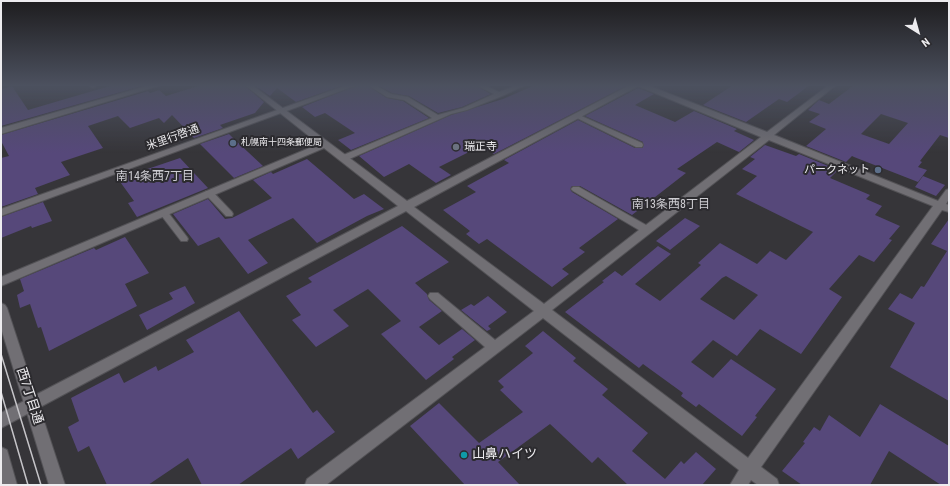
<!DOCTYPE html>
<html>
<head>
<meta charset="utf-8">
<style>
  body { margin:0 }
  #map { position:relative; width:950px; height:486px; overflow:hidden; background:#363539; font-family:"Roboto Condensed",sans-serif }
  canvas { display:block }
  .frame { position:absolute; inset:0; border:2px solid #edecef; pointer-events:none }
  .north { position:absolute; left:898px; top:12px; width:40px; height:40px; -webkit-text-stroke:3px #2c2b2f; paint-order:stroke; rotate:143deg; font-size:11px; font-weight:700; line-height:16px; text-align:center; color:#edecef }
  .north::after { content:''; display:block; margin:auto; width:14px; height:18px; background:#edecef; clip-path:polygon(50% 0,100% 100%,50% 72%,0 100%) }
</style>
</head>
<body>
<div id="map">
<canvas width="950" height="486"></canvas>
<div class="frame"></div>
<div class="north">N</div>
</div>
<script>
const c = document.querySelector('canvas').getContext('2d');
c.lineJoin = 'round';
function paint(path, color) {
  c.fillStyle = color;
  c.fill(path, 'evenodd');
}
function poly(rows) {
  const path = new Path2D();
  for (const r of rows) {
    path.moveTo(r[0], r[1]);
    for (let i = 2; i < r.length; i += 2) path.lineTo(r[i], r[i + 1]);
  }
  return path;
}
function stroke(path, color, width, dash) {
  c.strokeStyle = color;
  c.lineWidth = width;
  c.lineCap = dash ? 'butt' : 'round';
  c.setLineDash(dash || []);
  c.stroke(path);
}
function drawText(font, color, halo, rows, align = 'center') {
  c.font = font + ' "Roboto Condensed","Noto Sans JP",sans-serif';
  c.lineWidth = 4;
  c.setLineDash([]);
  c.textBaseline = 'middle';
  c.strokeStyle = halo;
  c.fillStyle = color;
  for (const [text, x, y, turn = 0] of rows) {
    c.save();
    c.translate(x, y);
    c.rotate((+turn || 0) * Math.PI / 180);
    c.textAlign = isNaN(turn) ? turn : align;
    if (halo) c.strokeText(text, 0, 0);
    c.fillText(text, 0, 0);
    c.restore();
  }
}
paint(poly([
  [113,85,142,86,1,126,1,89,12,86,28,110],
  [201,85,244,85,264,102,255,113,220,125,223,128,194,138,172,115,164,123,159,118,130,128,118,116,88,126,103,148,61,162,70,175,35,188,38,194,1,207,1,158,9,156,1,141,1,135,148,91,150,93,159,90,166,96],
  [254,85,344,85,296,102,277,88,270,96],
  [358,85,367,85,387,98,403,101,429,118,351,150,338,140,355,133,325,113,315,117,302,107],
  [377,85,475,85,491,94,462,107,438,113,409,96,392,93],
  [535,85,628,85,494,154,481,146,439,167,451,175,436,183,409,164,384,177,359,156,451,115,503,99],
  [733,85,810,85,787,102,779,99,746,122,703,105],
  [854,85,949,85,949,138,940,135,920,161,922,162,918,167,927,170,918,182,854,157,852,156,846,162,806,146,826,129,809,122,820,114,808,110,819,100,829,104],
  [881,114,908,123,889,144,861,134],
  [638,88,654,94,635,105,675,122,694,111,737,129,734,131,754,140,739,152,717,142,677,169,686,173,632,215,580,186,572,186,570,189,572,192,618,219,579,248,585,252,562,269,569,274,552,287,487,239,479,244,466,234,470,231,443,210,476,192,467,186,509,163,504,160,578,120,635,148,643,148,643,142,585,116],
  [229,134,233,138,263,166,234,178,200,144],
  [765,145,796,156,799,154,838,170,830,178,870,195,866,199,882,206,875,215,900,226,889,239,892,240,874,262,859,255,829,289,842,297,801,354,760,329,737,356,713,340,691,362,713,378,731,359,776,389,755,416,757,417,742,436,699,404,696,407,681,396,683,393,643,364,639,368,565,312,604,282,602,281,615,271,622,276,658,246,671,254,635,284,660,301,701,265,698,263,720,243,757,264,770,251,786,260,813,232,736,194,757,176,742,169,755,159,750,157],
  [726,276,758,295,734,320,700,299,722,278],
  [180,158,208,188,137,217,128,203,134,201,118,179],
  [307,159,354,199,364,194,384,209,367,216,317,243,293,218,248,240,268,263,248,274,219,237,198,246,173,214,208,199,225,219,232,218,272,198,253,180,271,172,273,174],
  [923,176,945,185,936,196,915,187],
  [43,202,52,221,32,228,31,226,1,238,1,217],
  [685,218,700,226,670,250,656,241],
  [949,219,949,401,890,367,915,323,888,309,900,293,912,299,921,286,924,287,947,251,931,244],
  [402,226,449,262,415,283,427,294,429,300,442,311,419,327,439,345,462,329,475,340,452,357,454,359,426,380,381,334,401,321,368,289,333,310,349,326,316,347,292,320,301,315,286,296,312,282,308,278],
  [125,237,149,273,125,284,137,306,49,351,41,327,38,328,30,304,20,308,17,295,24,291,20,279,94,248,96,250],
  [185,286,195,303,147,330,139,315,173,299,169,293],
  [488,296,507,312,488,326,491,329,487,331,461,310,471,304,474,306],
  [239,311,313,413,317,410,335,432,298,459,291,448,238,485,202,485,188,458,148,485,107,485,89,446,78,452,68,427,79,421,71,398,119,373,124,383,156,366,158,371,194,352,186,340],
  [543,331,576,358,573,361,608,389,602,395,648,433,632,451,665,479,681,461,684,464,696,452,716,469,702,485,628,485,598,457,592,463,550,424,498,462,520,485,465,485,410,426,439,403,479,443,523,412,500,390,504,387,498,381,533,353,525,346],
  [880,404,949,446,949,485,941,485,889,451,870,485,802,485,782,471,805,443,803,442,814,427,820,431,829,415,860,437]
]), '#56487a');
const service = poly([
  [89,85,95,85,96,86,93,88,89,85],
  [368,85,375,85,391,94,408,97,438,115,463,108,494,94,478,86,477,85,484,85,499,92,518,85,525,85,502,96,467,110,451,114,347,160,341,160,341,156,432,118,404,100,387,97,368,85],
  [577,114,642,143,643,145,642,147,636,147,575,117,574,116,577,114],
  [206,191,212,191,232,212,233,214,232,216,226,216,206,195,205,193,206,191],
  [164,210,167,211,187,237,188,239,187,241,181,241,161,215,160,213,164,210]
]);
const minor = poly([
  [150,85,161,85,1,134,1,128,150,85],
  [245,85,252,85,407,201,630,85,647,85,767,132,829,85,836,85,774,135,938,201,946,190,949,189,949,199,946,204,949,205,949,212,942,210,761,467,777,479,779,485,758,485,751,480,748,485,730,485,739,470,543,318,326,485,305,485,307,479,485,347,430,299,428,296,430,293,438,293,495,340,534,311,406,211,1,428,1,413,398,206,324,148,1,286,1,277,319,144,245,85],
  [638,86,761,137,646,225,579,187,573,187,571,189,573,191,639,230,544,304,414,207,638,86],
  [769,140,933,206,748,458,552,310,769,140]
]);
const tertiary = poly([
  [347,85,357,85,1,216,1,209,347,85],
  [1,303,5,305,7,308,65,485,49,485,1,328,1,303],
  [1,447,7,450,17,485,1,485,1,447]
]);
stroke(service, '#535256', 2);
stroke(minor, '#535256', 2);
stroke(tertiary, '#535256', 2);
paint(service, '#716f74');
paint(minor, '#716f74');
paint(tertiary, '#716f74');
stroke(poly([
  [1,354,41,485],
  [1,392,28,485]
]), '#c5c4c8', 1.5);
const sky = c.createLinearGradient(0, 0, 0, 153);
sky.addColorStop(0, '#1e1d1f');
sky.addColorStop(0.56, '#4c515f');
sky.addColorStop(1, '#4c515f00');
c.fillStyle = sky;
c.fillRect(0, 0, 950, 153);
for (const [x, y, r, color] of [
  [233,143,4,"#5c6f8a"],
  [456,147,4,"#6b7280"],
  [878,170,4,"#5c6f8a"],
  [464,455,4,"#0f9aa8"]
]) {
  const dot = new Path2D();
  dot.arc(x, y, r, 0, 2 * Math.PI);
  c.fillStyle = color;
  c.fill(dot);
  stroke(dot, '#2c2b2f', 1.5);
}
drawText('9px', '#edecef', '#2c2b2f', [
  ["札幌南十四条郵便局",241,143]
], 'left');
drawText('11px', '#edecef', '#2c2b2f', [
  ["米里行啓通",173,138,-20]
]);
drawText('11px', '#edecef', '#2c2b2f', [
  ["瑞正寺",464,147],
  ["パークネット",870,170,"right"]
], 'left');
drawText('12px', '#cecdd2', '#2c2b2f', [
  ["南14条西7丁目",155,177],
  ["南13条西8丁目",671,205]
]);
drawText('13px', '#edecef', '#2c2b2f', [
  ["西7丁目通",29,396,72]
]);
drawText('13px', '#edecef', '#2c2b2f', [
  ["山鼻ハイツ",472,455]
], 'left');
</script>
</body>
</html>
